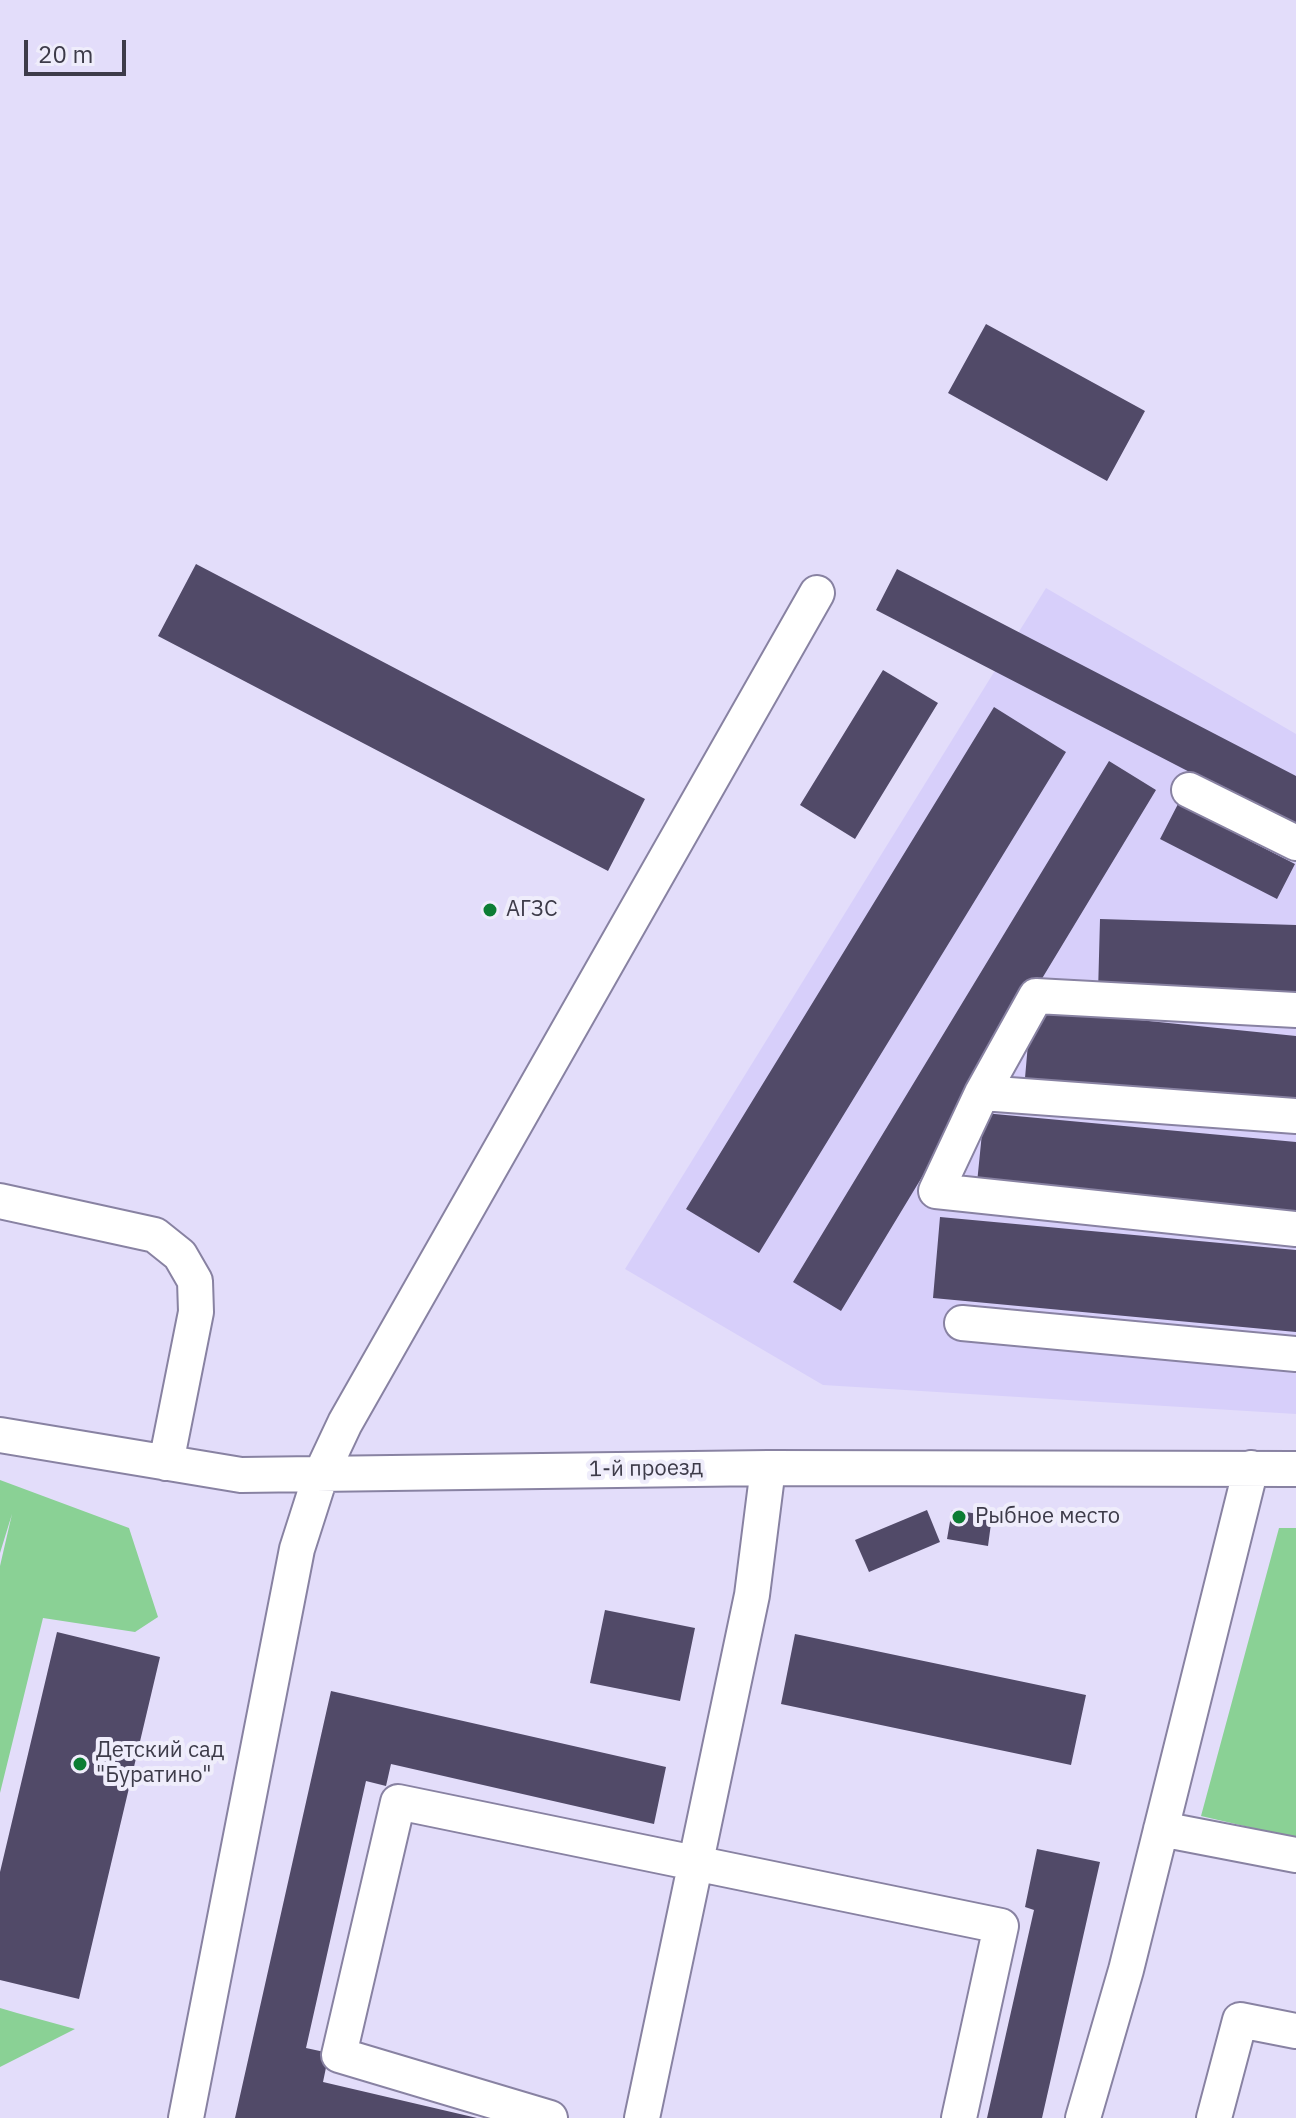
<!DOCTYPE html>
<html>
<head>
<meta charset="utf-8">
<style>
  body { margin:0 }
  #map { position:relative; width:1296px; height:2118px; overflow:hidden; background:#e3ddfa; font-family:"IBM Plex Sans",sans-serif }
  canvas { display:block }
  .scale { position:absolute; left:24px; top:40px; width:102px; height:36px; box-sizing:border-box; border:4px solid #3d3b49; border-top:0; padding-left:10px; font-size:24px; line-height:28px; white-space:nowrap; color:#3d3b49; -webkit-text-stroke:6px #efedfb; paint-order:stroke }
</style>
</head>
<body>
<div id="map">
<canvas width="1296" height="2118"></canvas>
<div class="scale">20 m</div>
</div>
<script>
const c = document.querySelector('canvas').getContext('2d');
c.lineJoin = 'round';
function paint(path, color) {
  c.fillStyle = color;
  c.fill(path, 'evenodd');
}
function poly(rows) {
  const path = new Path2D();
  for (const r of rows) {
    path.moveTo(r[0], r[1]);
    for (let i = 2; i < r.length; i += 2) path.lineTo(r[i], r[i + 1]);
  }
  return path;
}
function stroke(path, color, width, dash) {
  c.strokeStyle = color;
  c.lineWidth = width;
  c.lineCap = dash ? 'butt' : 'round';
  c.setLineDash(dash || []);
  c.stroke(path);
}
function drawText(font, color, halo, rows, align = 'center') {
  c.font = font + ' "IBM Plex Sans",sans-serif';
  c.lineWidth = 8;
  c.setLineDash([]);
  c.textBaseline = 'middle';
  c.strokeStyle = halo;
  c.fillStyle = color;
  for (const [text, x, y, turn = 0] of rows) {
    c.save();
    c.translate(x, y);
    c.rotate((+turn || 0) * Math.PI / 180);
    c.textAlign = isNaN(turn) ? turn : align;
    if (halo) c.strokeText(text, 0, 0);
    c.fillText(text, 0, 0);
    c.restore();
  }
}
paint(poly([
  [1046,588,1296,734,1296,1414,823,1385,625,1269]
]), '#d7cffa');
paint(poly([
  [0,1480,129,1528,158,1617,135,1632,43,1618,0,1793,0,1566,12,1514,0,1553],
  [1279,1528,1296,1528,1296,1838,1201,1816],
  [0,2008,17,2013,75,2029,0,2067]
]), '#8ad195');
paint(poly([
  [986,324,1145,411,1107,481,948,393],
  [196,564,645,799,608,871,158,636],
  [897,569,1296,776,1296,827,876,610],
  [883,670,938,703,855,839,800,805],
  [994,707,1066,752,759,1253,686,1209],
  [1109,761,1156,790,841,1311,793,1282],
  [1178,804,1295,864,1277,899,1160,839],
  [1100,919,1296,925,1296,1004,1098,993],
  [1031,1009,1296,1036,1296,1105,1025,1078],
  [984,1113,1296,1142,1296,1213,977,1183],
  [940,1217,1296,1250,1296,1332,933,1298],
  [927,1510,940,1542,869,1572,855,1540],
  [952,1510,992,1516,988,1546,947,1539],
  [605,1610,695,1628,680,1701,590,1683],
  [57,1632,160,1657,79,1999,0,1980,0,1872],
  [795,1634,1086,1695,1071,1765,781,1704],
  [331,1691,666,1767,654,1824,391,1764,386,1786,366,1781,306,2048,329,2053,323,2082,477,2118,235,2118],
  [1037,1849,1100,1862,1042,2118,987,2118,1034,1910,1025,1907]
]), '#514a68');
const minor = poly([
  [1189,790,1296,843],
  [1296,1010,1036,996,982,1093,936,1191,1296,1229],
  [982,1093,1296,1116],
  [0,1201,155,1235,180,1255,195,1281,196,1312,166,1463],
  [962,1323,1296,1354],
  [0,1435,241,1475,768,1468,1296,1469],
  [1161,1829,1296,1855],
  [186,2118,297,1549,321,1474,345,1423,817,593],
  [550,2118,339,2055,398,1802,1001,1926,959,2118],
  [642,2118,752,1595,768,1468],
  [1083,2118,1126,1970,1251,1468],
  [1214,2118,1240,2020,1296,2031]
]);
stroke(minor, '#8882a2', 38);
stroke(minor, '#fff', 34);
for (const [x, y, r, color] of [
  [490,910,8,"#0c7d33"],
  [959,1517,8,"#0c7d33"],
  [80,1764,8,"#0c7d33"]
]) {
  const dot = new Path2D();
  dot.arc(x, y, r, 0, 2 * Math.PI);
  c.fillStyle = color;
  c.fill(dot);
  stroke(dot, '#efedfb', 3);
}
drawText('22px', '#3d3b49', '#efedfb', [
  ["АГЗС",506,910],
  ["Рыбное место",975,1517],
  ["Детский сад",96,1751],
  ["\"Буратино\"",96,1776]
], 'left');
drawText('22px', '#3d3b49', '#efedfb', [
  ["1-й проезд",646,1469,-1]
]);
</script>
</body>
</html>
